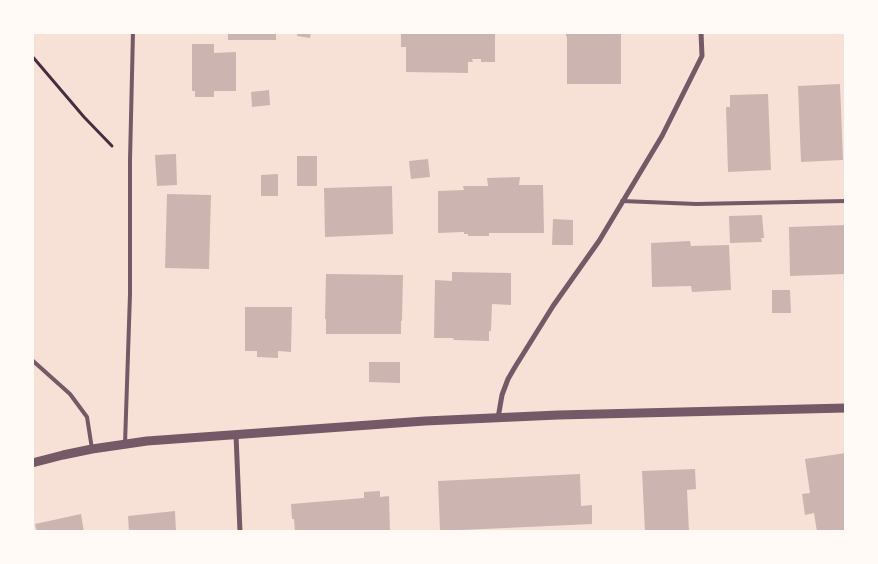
<!DOCTYPE html>
<html>
<head>
<meta charset="utf-8">
<style>
  body { margin:0 }
  #map { position:relative; width:878px; height:564px; overflow:hidden; background:#f7e1d7; font-family:"Space Grotesk",sans-serif }
  canvas { display:block }
  .frame { position:absolute; inset:0; border:34px solid #fffaf5; pointer-events:none }
</style>
</head>
<body>
<div id="map">
<canvas width="878" height="564"></canvas>
<div class="frame"></div>
</div>
<script>
const c = document.querySelector('canvas').getContext('2d');
c.lineJoin = 'round';
function paint(path, color) {
  c.fillStyle = color;
  c.fill(path, 'evenodd');
}
function poly(rows) {
  const path = new Path2D();
  for (const r of rows) {
    path.moveTo(r[0], r[1]);
    for (let i = 2; i < r.length; i += 2) path.lineTo(r[i], r[i + 1]);
  }
  return path;
}
function stroke(path, color, width, dash) {
  c.strokeStyle = color;
  c.lineWidth = width;
  c.lineCap = dash ? 'butt' : 'round';
  c.setLineDash(dash || []);
  c.stroke(path);
}
paint(poly([
  [228,32,276,32,276,40,228,40],
  [298,32,311,32,310,38,297,36],
  [401,32,495,32,495,62,481,62,481,59,472,59,473,62,468,62,468,73,406,72,406,47,401,47],
  [566,32,621,33,621,84,567,84,567,36,566,37],
  [192,44,214,44,214,53,236,52,236,91,214,91,214,97,195,97,195,91,192,91],
  [840,84,843,160,801,162,798,86],
  [269,90,270,105,252,107,251,92],
  [768,94,771,170,728,172,726,107,730,107,730,95],
  [176,154,177,185,157,186,155,155],
  [297,156,317,156,317,186,297,186],
  [428,159,430,177,411,179,409,161],
  [278,174,278,196,261,196,261,175],
  [520,177,519,185,543,185,544,233,489,233,489,236,468,236,468,234,464,234,464,232,438,233,438,191,464,190,463,186,488,186,487,178],
  [392,186,393,234,325,237,324,188],
  [167,194,211,195,209,269,165,268],
  [762,215,764,238,761,238,762,242,730,243,729,216],
  [553,219,573,220,573,245,552,245],
  [846,225,846,274,790,276,789,227],
  [690,241,691,246,729,245,731,290,692,292,691,286,652,287,651,243],
  [452,272,511,273,511,305,492,304,491,331,489,331,489,341,454,340,453,338,434,338,435,280,452,281],
  [326,274,403,275,402,321,401,321,401,334,326,334,326,319,325,319],
  [772,290,790,290,791,313,772,313],
  [245,307,292,307,291,352,278,351,278,358,257,357,257,351,245,351],
  [369,362,400,362,400,383,369,382],
  [846,453,846,532,817,532,814,513,805,515,802,494,810,493,805,459],
  [695,469,696,489,687,490,689,532,645,532,642,471],
  [580,474,581,506,592,505,592,524,440,531,438,481],
  [380,491,380,497,389,496,390,532,295,532,294,519,292,519,291,504,364,498,364,492],
  [175,511,176,532,129,532,128,516],
  [81,514,84,532,37,532,35,524]
]), '#ccb4b1');
stroke(poly([
  [32,56,84,117,112,146]
]), '#4a2c40', 3);
stroke(poly([
  [622,201,696,204,846,201],
  [32,360,70,394,87,417,92,449],
  [125,444,130,294,130,160,133,32]
]), '#755966', 4);
stroke(poly([
  [498,418,502,395,508,379,515,367,553,306,599,241,662,136,702,56,701,32],
  [236,435,240,532]
]), '#755966', 5);
stroke(poly([
  [32,463,63,455,92,449,147,441,425,421,558,415,846,408]
]), '#755966', 9);
</script>
</body>
</html>
